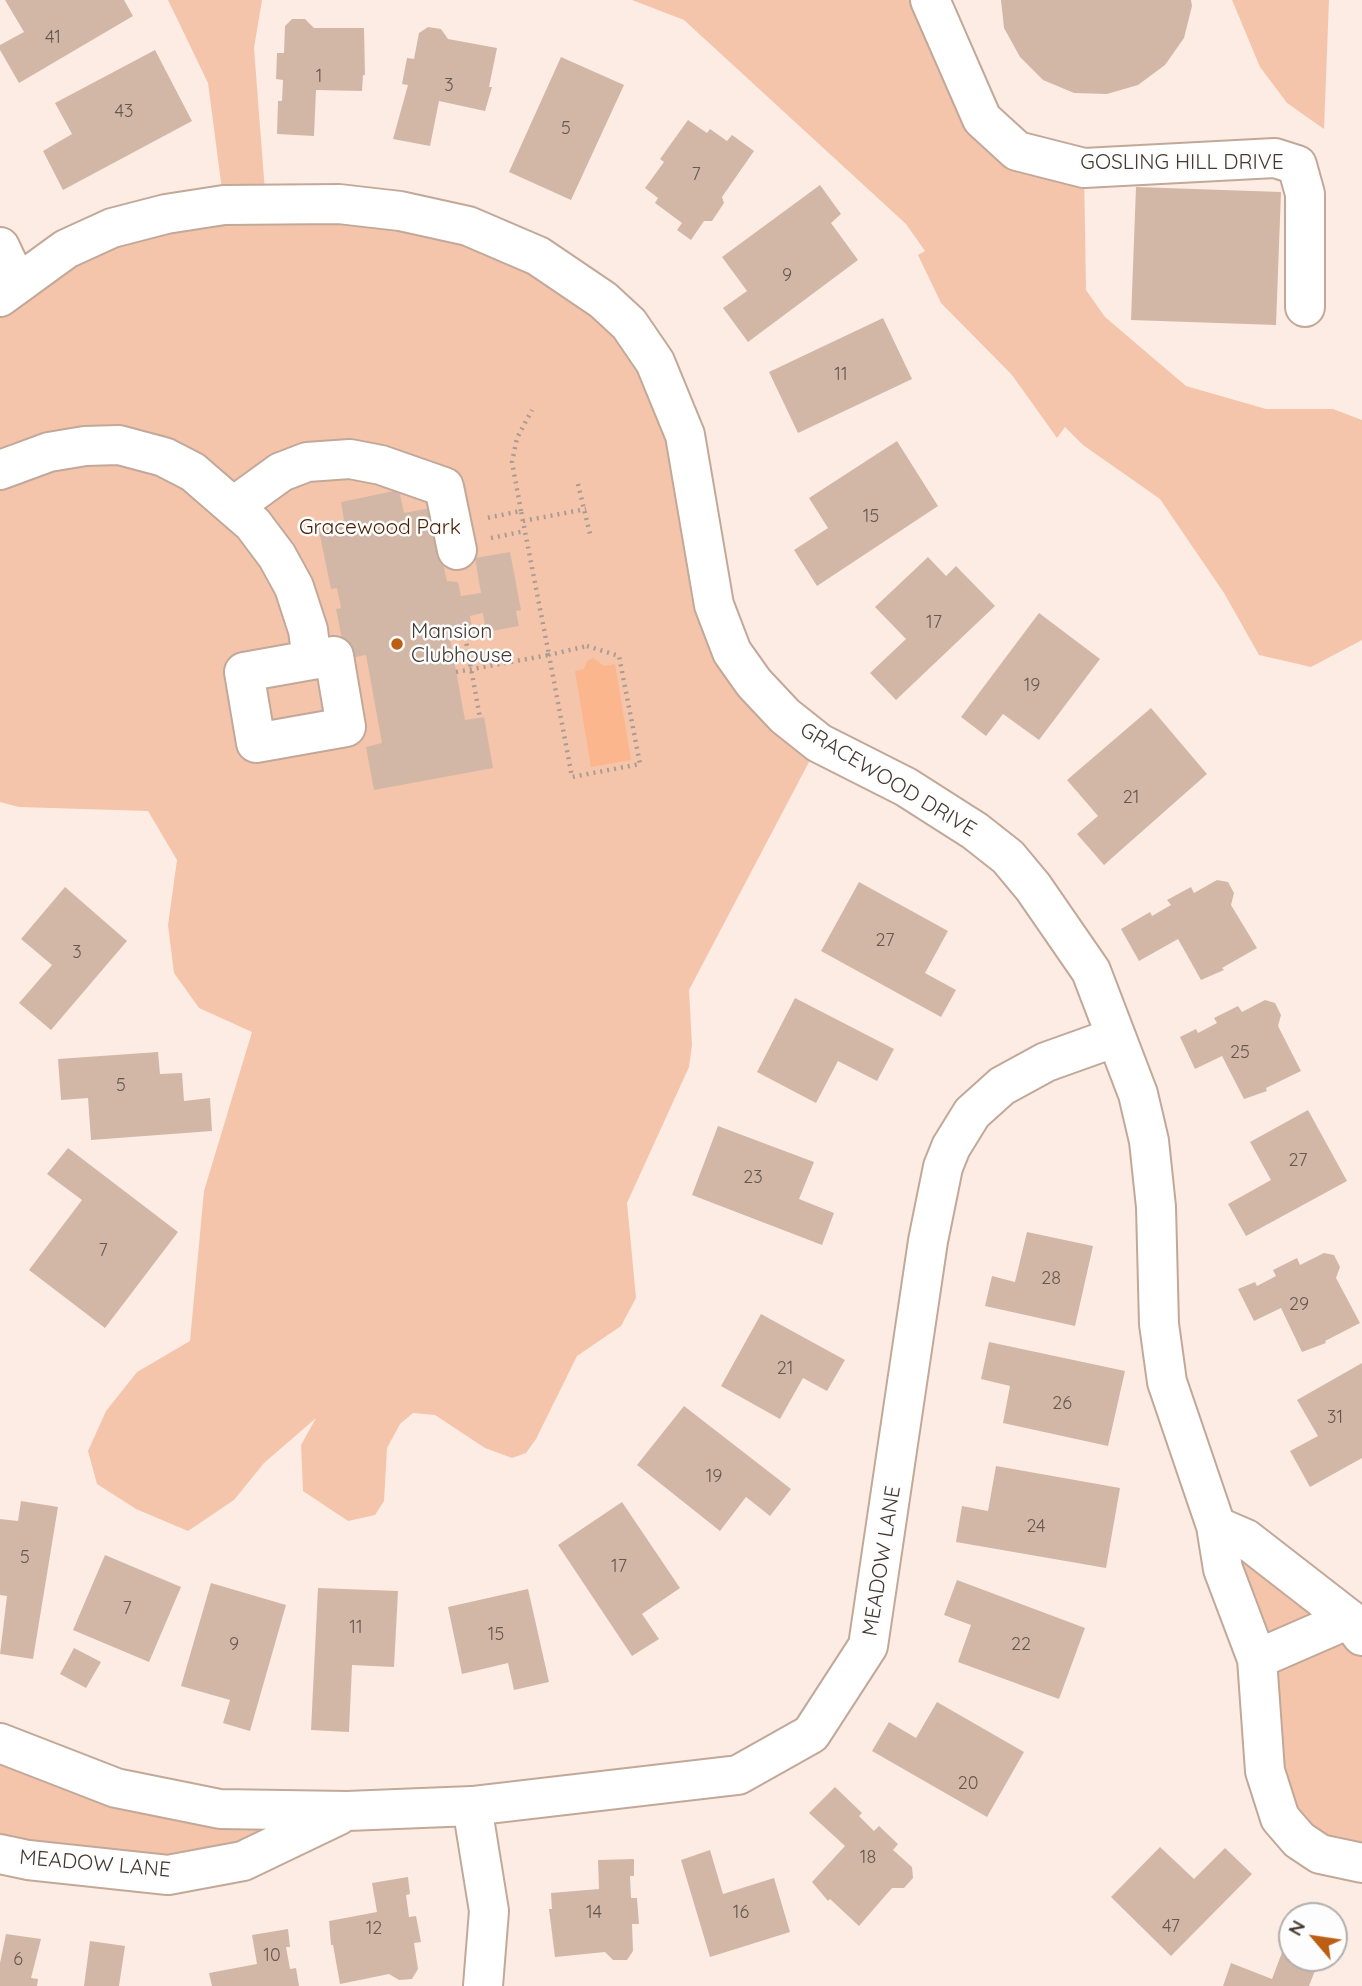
<!DOCTYPE html>
<html>
<head>
<meta charset="utf-8">
<style>
  body { margin:0 }
  #map { position:relative; width:1362px; height:1986px; overflow:hidden; background:#fdece3; font-family:Quicksand,sans-serif }
  canvas { display:block }
  .north { position:absolute; left:1278px; top:1902px; width:70px; height:70px; box-sizing:border-box; background:#fdfdfd; border:2px solid #b3afac; border-radius:50%; rotate:299deg; font-size:19px; font-weight:700; line-height:28px; text-align:center; color:#433932 }
  .north::after { content:''; display:block; margin:auto; width:24px; height:32px; background:#bc5e14; clip-path:polygon(50% 0,100% 100%,50% 72%,0 100%) }
</style>
</head>
<body>
<div id="map">
<canvas width="1362" height="1986"></canvas>
<div class="north">N</div>
</div>
<script>
const c = document.querySelector('canvas').getContext('2d');
c.lineJoin = 'round';
function paint(path, color) {
  c.fillStyle = color;
  c.fill(path, 'evenodd');
}
function poly(rows) {
  const path = new Path2D();
  for (const r of rows) {
    path.moveTo(r[0], r[1]);
    for (let i = 2; i < r.length; i += 2) path.lineTo(r[i], r[i + 1]);
  }
  return path;
}
function stroke(path, color, width, dash) {
  c.strokeStyle = color;
  c.lineWidth = width;
  c.lineCap = dash ? 'butt' : 'round';
  c.setLineDash(dash || []);
  c.stroke(path);
}
function drawText(font, color, halo, rows, align = 'center') {
  c.font = font + ' Quicksand,sans-serif';
  c.lineWidth = 5;
  c.setLineDash([]);
  c.textBaseline = 'middle';
  c.strokeStyle = halo;
  c.fillStyle = color;
  for (const [text, x, y, turn = 0] of rows) {
    c.save();
    c.translate(x, y);
    c.rotate((+turn || 0) * Math.PI / 180);
    c.textAlign = isNaN(turn) ? turn : align;
    if (halo) c.strokeText(text, 0, 0);
    c.fillText(text, 0, 0);
    c.restore();
  }
}
paint(poly([
  [168,0,262,0,254,48,266,205,538,256,655,362,714,605,819,743,689,990,692,1045,689,1067,627,1203,636,1298,621,1326,577,1356,536,1439,526,1453,512,1458,485,1448,435,1415,413,1413,400,1424,387,1448,384,1501,375,1515,348,1521,303,1491,301,1445,316,1418,264,1463,234,1500,188,1531,136,1509,97,1484,88,1451,106,1411,137,1372,190,1341,204,1191,252,1032,199,1008,174,973,168,925,177,860,148,811,19,807,0,802,0,247,16,282,224,205,208,83],
  [632,0,930,0,982,119,1084,168,1086,290,1105,317,1186,386,1266,409,1333,409,1362,420,1362,640,1311,667,1259,655,1224,593,1160,499,1083,445,1065,427,1057,438,1012,375,941,303,918,255,925,251,906,224,684,20],
  [1232,0,1329,0,1324,129,1287,103,1260,67],
  [1246,1539,1362,1636,1362,1863,1299,1840,1223,1569],
  [0,1743,116,1788,347,1811,243,1861,0,1854]
]), '#f4c5ab');
paint(poly([
  [593,658,604,666,615,664,631,760,591,767,575,671,584,669,587,661]
]), '#fbb68d');
paint(poly([
  [5,0,124,0,133,16,19,83,0,50,0,45,24,32],
  [1001,0,1191,0,1192,6,1184,38,1165,65,1138,85,1107,94,1074,93,1043,80,1020,57,1004,28],
  [292,19,305,19,314,28,364,28,365,75,363,75,362,91,316,90,314,136,277,134,278,101,282,101,283,80,276,79,277,53,284,53,285,26],
  [428,27,441,29,448,39,497,48,489,87,492,87,485,111,439,101,430,146,393,139,408,85,402,84,407,58,414,59,419,33],
  [155,50,192,121,63,190,43,151,72,134,55,103],
  [561,57,624,85,571,200,509,172],
  [688,120,707,133,710,129,727,141,732,135,754,151,722,197,724,203,712,221,704,221,691,240,677,230,682,223,655,203,658,198,645,188,664,162,660,159],
  [820,185,841,214,831,223,858,260,748,342,723,308,747,291,722,257],
  [1136,187,1281,192,1276,325,1131,320],
  [883,318,912,379,798,433,769,372],
  [897,441,938,506,817,586,794,550,828,528,809,498],
  [399,490,404,513,431,508,447,581,458,582,461,596,481,593,475,558,510,552,521,610,516,611,519,626,486,632,483,613,470,616,472,629,449,633,465,720,484,717,493,768,374,790,366,747,382,743,366,655,346,659,336,609,341,608,337,588,331,589,318,526,344,520,341,502],
  [928,557,946,576,956,566,995,606,896,700,870,673,906,639,875,607],
  [1039,613,1100,659,1039,740,1003,714,986,736,961,717],
  [1151,708,1207,774,1104,865,1077,834,1098,816,1067,780],
  [1217,880,1228,882,1234,893,1231,905,1257,948,1222,968,1224,970,1201,980,1178,939,1139,961,1121,929,1150,912,1152,916,1171,905,1167,900,1191,887,1194,893],
  [859,882,948,931,925,973,956,990,941,1017,821,951],
  [65,887,127,941,51,1030,19,1003,52,965,21,939],
  [795,998,894,1049,877,1081,838,1061,816,1103,757,1072],
  [1265,1000,1275,1003,1281,1015,1278,1026,1301,1071,1266,1088,1267,1091,1244,1099,1222,1056,1195,1069,1180,1037,1196,1029,1198,1033,1217,1023,1214,1018,1238,1006,1242,1012],
  [158,1052,160,1074,182,1073,184,1101,210,1098,212,1131,91,1140,88,1098,61,1100,58,1059],
  [1308,1110,1347,1181,1246,1236,1228,1204,1271,1180,1250,1142],
  [718,1126,814,1162,799,1199,834,1213,822,1245,692,1195],
  [68,1148,178,1232,105,1328,29,1270,82,1200,47,1174],
  [1027,1232,1093,1246,1075,1326,985,1306,992,1276,1015,1282],
  [1324,1253,1334,1255,1340,1267,1336,1278,1360,1323,1325,1341,1326,1343,1302,1352,1281,1308,1254,1321,1238,1289,1255,1282,1257,1286,1276,1276,1273,1270,1297,1258,1300,1265],
  [761,1314,845,1360,827,1391,803,1378,780,1419,721,1386],
  [989,1342,1125,1371,1108,1446,1003,1423,1010,1386,981,1379],
  [1362,1363,1362,1458,1310,1487,1290,1451,1318,1436,1297,1400],
  [684,1406,791,1489,770,1516,746,1497,720,1531,637,1465],
  [996,1466,1120,1488,1106,1568,956,1542,962,1506,988,1511],
  [21,1501,58,1507,33,1659,0,1654,7,1596,0,1595,0,1519,18,1521],
  [622,1502,680,1588,642,1614,659,1639,632,1656,558,1545],
  [105,1555,181,1587,149,1662,73,1630],
  [957,1580,1085,1628,1059,1699,958,1662,971,1625,944,1615],
  [211,1583,286,1605,250,1731,223,1723,230,1700,181,1686],
  [318,1588,398,1591,394,1667,352,1665,349,1732,311,1730],
  [528,1589,549,1682,514,1690,508,1663,462,1674,448,1607],
  [74,1648,101,1662,86,1688,60,1674],
  [937,1702,1024,1752,987,1817,872,1751,889,1722,916,1738],
  [835,1787,862,1813,859,1816,874,1831,879,1826,898,1844,893,1850,912,1867,913,1878,904,1888,892,1888,859,1926,830,1899,828,1901,812,1882,845,1846,809,1813],
  [1160,1847,1194,1879,1225,1848,1252,1874,1171,1956,1111,1897],
  [710,1850,723,1894,774,1878,790,1932,710,1957,681,1860],
  [634,1859,634,1876,630,1876,631,1898,637,1898,639,1924,632,1924,633,1951,627,1960,613,1960,605,1952,555,1957,549,1909,552,1909,551,1893,599,1889,598,1860],
  [408,1877,410,1894,406,1895,409,1917,416,1916,421,1942,414,1943,418,1969,412,1979,399,1980,389,1974,340,1984,333,1945,331,1945,329,1921,377,1912,372,1883],
  [1292,1926,1292,1958,1320,1958,1309,1986,1223,1986,1231,1963,1272,1979],
  [288,1929,290,1947,286,1947,290,1969,296,1968,299,1986,212,1986,209,1973,257,1964,252,1935],
  [6,1934,41,1939,31,1978,38,1979,37,1986,0,1986,0,1963],
  [90,1941,125,1946,119,1986,84,1986]
]), '#d2b7a7');
const minor = poly([
  [930,0,982,119,1017,151,1084,168,1275,158,1297,165,1305,194,1305,307],
  [0,247,17,283],
  [0,297,66,249,112,228,166,214,224,205,339,204,400,211,468,226,538,256,603,300,629,324,655,362,685,435,714,605,732,652,754,683,785,716,819,743,906,787,975,831,1008,857,1033,887,1091,971,1138,1094,1149,1141,1156,1207,1159,1324,1167,1382,1216,1526,1223,1569,1257,1659,1265,1771,1280,1818,1299,1840,1320,1854,1362,1863],
  [0,470,49,452,85,446,119,445,164,457,193,472,253,524,277,556,294,587,308,630,312,660],
  [234,506,281,472,307,462,350,459,381,465,444,487,457,550],
  [334,656,346,727,256,743,244,672,334,656],
  [1216,1526,1246,1539,1349,1619,1362,1636],
  [1257,1659,1349,1619],
  [0,1743,116,1788,220,1809,347,1811,472,1806,738,1775,811,1734,868,1646,928,1241,943,1167,951,1147,972,1113,1002,1086,1046,1062,1116,1037],
  [472,1806,489,1911,483,1986],
  [0,1854,28,1860,168,1875,243,1861,339,1815]
]);
stroke(minor, '#c2a899', 42);
stroke(poly([
  [578,484,590,534],
  [521,511,512,462,517,438,532,410],
  [523,521,586,509],
  [491,538,525,531],
  [464,630,480,718],
  [587,646,619,656,640,764,572,777,549,655,587,646],
  [456,672,549,655,521,511,487,518]
]), '#aa9c94', 4.5, [2, 5]);
stroke(minor, '#fff', 38);
for (const [x, y, r, color] of [
  [397,644,7,"#bc5e14"]
]) {
  const dot = new Path2D();
  dot.arc(x, y, r, 0, 2 * Math.PI);
  c.fillStyle = color;
  c.fill(dot);
  stroke(dot, '#fdfdfd', 2.5);
}
drawText('18px', '#67584f', null, [
  ["41",53,38],
  ["1",319,77],
  ["3",449,86],
  ["43",124,112],
  ["5",566,129],
  ["7",696,175],
  ["9",787,276],
  ["11",841,375],
  ["15",871,517],
  ["17",934,623],
  ["19",1032,686],
  ["21",1131,798],
  ["27",885,941],
  ["3",77,953],
  ["25",1240,1053],
  ["5",121,1086],
  ["27",1298,1161],
  ["23",753,1178],
  ["7",103,1251],
  ["28",1051,1279],
  ["29",1299,1305],
  ["21",785,1369],
  ["26",1062,1404],
  ["31",1335,1418],
  ["19",714,1477],
  ["24",1036,1527],
  ["5",25,1558],
  ["17",619,1567],
  ["7",127,1609],
  ["11",356,1628],
  ["15",496,1635],
  ["9",234,1645],
  ["22",1021,1645],
  ["20",968,1784],
  ["18",868,1858],
  ["14",594,1913],
  ["16",741,1913],
  ["47",1171,1927],
  ["12",374,1929],
  ["10",272,1956],
  ["6",18,1960]
]);
drawText('21px', '#433932', '#fdfdfd', [
  ["GOSLING HILL DRIVE",1182,163],
  ["GRACEWOOD DRIVE",888,780,31],
  ["MEADOW LANE",882,1561,-81],
  ["MEADOW LANE",95,1864,5]
]);
drawText('21px', '#491f00', '#fdfdfd', [
  ["Gracewood Park",380,528]
]);
drawText('21px', '#433932', '#fdfdfd', [
  ["Mansion",411,632],
  ["Clubhouse",411,656]
], 'left');
</script>
</body>
</html>
